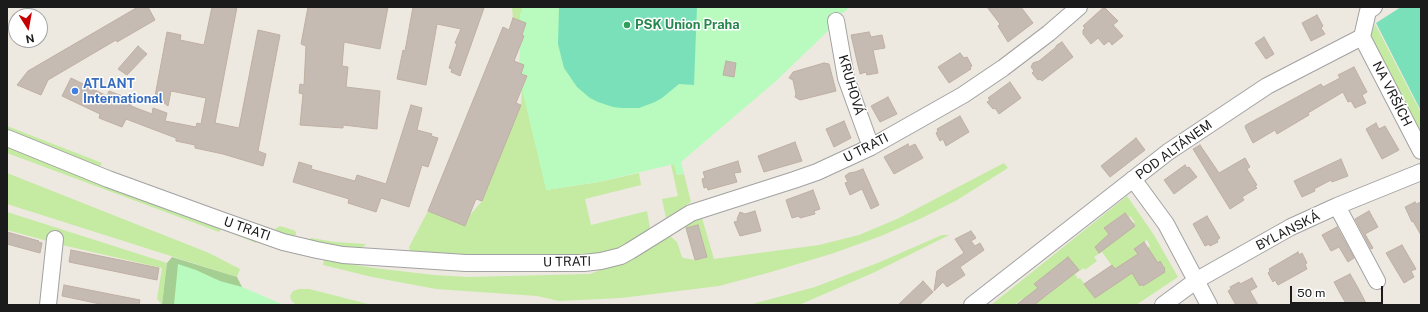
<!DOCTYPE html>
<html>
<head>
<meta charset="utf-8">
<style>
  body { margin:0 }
  #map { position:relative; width:1428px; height:312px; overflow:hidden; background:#ede9e0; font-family:"Public Sans",sans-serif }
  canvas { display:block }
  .frame { position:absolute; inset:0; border:8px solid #1b1b1b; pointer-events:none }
  .north { position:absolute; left:8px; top:8px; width:40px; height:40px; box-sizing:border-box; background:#fff; border:1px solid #a4a4a4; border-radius:50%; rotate:169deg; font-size:11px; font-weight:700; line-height:16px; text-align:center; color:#1b1b1b }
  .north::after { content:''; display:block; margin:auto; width:14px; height:18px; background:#c50100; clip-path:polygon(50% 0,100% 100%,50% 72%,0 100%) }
  .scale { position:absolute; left:1290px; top:286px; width:93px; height:18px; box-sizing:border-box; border:2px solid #1b1b1b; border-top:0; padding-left:5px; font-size:12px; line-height:14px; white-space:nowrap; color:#1b1b1b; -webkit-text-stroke:3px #fff; paint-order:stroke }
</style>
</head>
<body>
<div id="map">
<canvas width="1428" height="312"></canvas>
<div class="frame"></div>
<div class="north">N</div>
<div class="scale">50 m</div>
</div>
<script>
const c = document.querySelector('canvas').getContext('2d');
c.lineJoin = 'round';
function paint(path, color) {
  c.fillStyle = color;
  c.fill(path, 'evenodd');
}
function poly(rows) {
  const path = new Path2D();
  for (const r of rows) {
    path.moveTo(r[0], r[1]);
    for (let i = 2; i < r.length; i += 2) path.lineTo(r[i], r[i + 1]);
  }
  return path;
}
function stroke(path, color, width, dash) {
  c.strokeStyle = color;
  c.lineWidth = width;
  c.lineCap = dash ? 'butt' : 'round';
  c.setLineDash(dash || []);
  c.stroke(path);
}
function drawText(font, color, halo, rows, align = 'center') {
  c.font = font + ' "Public Sans",sans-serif';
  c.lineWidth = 3;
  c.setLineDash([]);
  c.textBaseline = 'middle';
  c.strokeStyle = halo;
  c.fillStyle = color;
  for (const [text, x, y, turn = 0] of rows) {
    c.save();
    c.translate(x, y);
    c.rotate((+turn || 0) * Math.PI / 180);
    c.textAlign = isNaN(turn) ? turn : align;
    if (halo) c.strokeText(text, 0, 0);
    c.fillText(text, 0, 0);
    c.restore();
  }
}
paint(poly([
  [518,7,541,7,546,190,599,182,639,173,641,185,585,199,591,225,647,211,650,228,649,230,625,247,592,258,416,254,410,251,409,247,428,211,465,226,470,215,482,201,521,105,522,89,527,77,521,74,524,65,520,47,524,36,522,35,526,23,513,18,512,8],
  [1375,24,1421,113,1421,136,1372,42,1371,35],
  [7,126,102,163,100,167,7,133],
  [7,143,258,239,256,243,221,229,219,232,7,153],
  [1004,163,1008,168,957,200,922,218,881,236,834,253,771,272,719,286,621,298,559,301,537,296,436,289,372,277,323,265,324,260,374,268,434,275,468,277,590,274,605,268,669,235,677,242,682,257,684,258,695,260,707,257,698,225,686,228,681,227,695,219,702,218,714,259,819,245,859,235,897,219],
  [674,164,677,175,684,174,691,202,666,218,662,199,678,196,671,165],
  [7,173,209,253,240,269,237,277,7,204],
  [1127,196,1154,235,1178,277,1136,305,1032,305,1022,299,1014,305,991,305],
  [1124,213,1129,218,1130,216,1135,222,1133,223,1135,226,1109,234,1104,228],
  [1147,240,1150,246,1141,252,1134,249],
  [1102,252,1120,277,1106,290,1095,298,1080,278,1078,279,1075,274,1084,268,1085,270,1097,261,1094,257],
  [1155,259,1158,263,1160,262,1164,266,1164,272,1143,286,1142,284,1140,285,1134,272],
  [1055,268,1065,281,1045,297,1035,283],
  [7,212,167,263,162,305,157,299,162,268,62,245,7,230],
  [280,226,293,230,296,232,296,235,292,236,277,231,275,229],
  [942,235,949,235,875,272,799,305,749,305,815,287,880,262],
  [311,238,335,242,366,244,364,246,355,251,308,242],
  [299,289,309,289,372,305,296,305,291,300,290,296,293,291]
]), '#c5eaa2');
paint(poly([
  [172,257,237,277,247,297,246,305,162,305,167,263]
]), '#a4ce92');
paint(poly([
  [522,7,850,7,843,13,831,15,829,30,776,81,681,162,684,174,677,175,674,164,599,182,546,190,522,89,527,77,521,74,524,66,519,63,520,47,524,36,522,35,526,23,520,21,520,13,522,12],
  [178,264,196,270,220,281,242,287,284,305,174,305]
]), '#b9fbbe');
paint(poly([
  [559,7,697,7,694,85,679,84,662,98,655,102,639,108,622,108,613,107,598,102,590,98,577,87,564,68,558,44],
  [1401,7,1421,7,1421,111,1376,23]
]), '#7ae0b9');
const building = poly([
  [138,7,148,7,155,20,117,42,116,40,48,80,41,95,17,85,28,71,138,7],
  [212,7,237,7,215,123,239,128,258,30,280,35,258,151,266,154,263,166,223,154,195,148,195,145,176,141,176,138,126,119,122,127,99,118,100,114,62,96,71,78,107,96,109,91,133,100,131,106,152,114,153,108,167,113,165,121,196,127,197,123,201,124,206,98,171,91,168,106,155,96,167,32,181,35,180,40,204,45,212,7],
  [308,7,388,7,380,49,344,42,342,66,348,67,346,87,380,91,377,129,343,125,343,128,300,125,303,94,299,93,300,84,304,85,306,46,301,44,308,7],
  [413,7,478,7,484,8,460,76,451,72,452,69,449,68,457,44,455,43,461,29,437,24,426,85,397,79,403,50,405,51,413,7],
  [987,7,1021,7,1033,23,1008,42,998,26,1000,24,987,7],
  [1104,7,1118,21,1113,25,1123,36,1112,45,1109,41,1104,45,1098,38,1091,44,1083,34,1083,30,1085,28,1083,26,1104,7],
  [1317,15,1323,26,1321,28,1325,34,1311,41,1302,23,1317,15],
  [513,18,526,23,522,35,524,36,514,61,524,65,521,74,527,76,516,103,521,105,482,201,476,199,465,226,428,211,503,27,509,30,513,18],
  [869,32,871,37,882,35,885,48,873,50,878,73,867,75,866,72,860,74,851,35,869,32],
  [1264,37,1274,54,1266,59,1255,43,1264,37],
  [1062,42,1073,57,1042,81,1040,79,1038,80,1032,73,1034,71,1031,67,1033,63,1039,61,1055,48,1057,45,1062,42],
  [138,46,147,54,127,75,118,69,138,46],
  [960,53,964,58,967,57,972,66,970,67,971,69,949,83,938,67,960,53],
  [726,61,736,63,734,77,723,75,726,61],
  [824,63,829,64,836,91,800,100,795,97,796,94,793,80,789,78,793,72,824,63],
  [1354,67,1367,92,1362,95,1366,103,1355,108,1351,101,1348,102,1343,92,1308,113,1309,115,1277,134,1275,130,1253,143,1245,127,1246,125,1319,85,1321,84,1323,87,1340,78,1338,75,1354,67],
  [1010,82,1021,98,999,114,995,108,993,109,987,102,990,100,988,98,1010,82],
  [888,97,897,114,880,122,871,106,888,97],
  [411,105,422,108,417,130,432,134,431,136,438,138,428,167,422,165,409,207,381,198,376,212,348,203,349,199,293,182,299,162,312,166,311,169,355,181,357,175,386,184,411,105],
  [960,116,969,132,946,146,943,139,940,141,936,133,938,131,937,129,960,116],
  [844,121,851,138,834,147,826,129,844,121],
  [1376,123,1379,129,1385,126,1399,150,1382,159,1366,129,1376,123],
  [1136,138,1145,150,1110,177,1101,166,1136,138],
  [795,142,802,161,764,172,758,156,795,142],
  [908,144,909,147,915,144,923,158,894,174,884,157,908,144],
  [1200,145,1219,173,1245,158,1250,167,1247,169,1257,185,1255,186,1257,188,1242,197,1244,200,1230,209,1193,149,1200,145],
  [1341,159,1348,176,1332,182,1331,180,1314,189,1315,191,1302,197,1294,181,1341,159],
  [738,161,741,172,734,173,737,182,708,190,707,187,704,188,702,179,705,178,703,172,738,161],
  [1185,165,1187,168,1189,167,1197,177,1174,194,1164,180,1185,165],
  [863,169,879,205,871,209,862,189,850,195,845,183,848,182,845,176,849,173,855,172,863,169],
  [813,190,820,209,814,211,815,214,800,218,799,216,792,218,786,200,813,190],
  [1415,202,1416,204,1421,202,1421,235,1413,221,1412,222,1405,207,1415,202],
  [755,211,761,231,740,236,734,222,738,221,737,219,740,212,745,214,755,211],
  [1369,211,1378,227,1365,234,1373,248,1371,249,1355,219,1369,211],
  [1125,213,1135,226,1099,253,1095,247,1109,234,1104,228,1125,213],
  [1207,216,1220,238,1217,240,1218,242,1210,246,1209,244,1205,246,1193,224,1207,216],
  [698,225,707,257,695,260,686,228,698,225],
  [1337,227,1354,258,1348,262,1339,247,1331,251,1322,235,1337,227],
  [971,231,976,238,971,241,975,246,980,243,984,250,960,267,965,275,947,287,943,282,934,291,937,271,964,253,955,239,971,231],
  [7,232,39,241,38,242,42,243,40,253,7,244,7,232],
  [1144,242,1158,263,1160,261,1165,269,1164,270,1165,272,1143,286,1142,284,1140,286,1132,273,1095,298,1084,284,1112,265,1115,269,1138,254,1134,249,1144,242],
  [1402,245,1416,269,1411,271,1414,277,1404,283,1386,253,1402,245],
  [71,250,159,268,157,280,69,262,71,250],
  [1298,252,1299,255,1302,253,1307,263,1305,264,1307,269,1278,285,1275,280,1273,282,1268,273,1270,271,1269,269,1298,252],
  [1068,257,1079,270,1034,305,1016,305,1038,288,1034,284,1068,257],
  [1350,274,1357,286,1367,305,1347,305,1341,295,1334,282,1350,274],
  [1252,278,1257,287,1250,291,1258,305,1236,305,1228,291,1231,289,1230,287,1239,282,1240,284,1252,278],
  [923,281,933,292,919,305,898,305,923,281],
  [64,285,140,300,139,305,105,305,62,296,64,285]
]);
paint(building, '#c5bbb3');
stroke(building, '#bfafa2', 1);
const minor = poly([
  [836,21,846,78,871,147],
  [1362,37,1421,151],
  [7,138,108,179,218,219,283,242,317,250,343,255,466,263,584,263,601,261,621,256,630,251,691,213,794,180,817,172,871,147,963,95,1003,68,1049,33,1079,7],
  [1133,179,1166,224,1209,305],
  [1337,206,1377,281],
  [48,305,55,239],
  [972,305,1168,152,1267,86,1362,37,1368,11,1374,7],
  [1163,305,1197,280,1291,227,1337,206,1421,172]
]);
stroke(minor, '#a2a2a2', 18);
stroke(minor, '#fff', 16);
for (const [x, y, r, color] of [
  [627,25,4,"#2e9e5b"],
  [75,91,4,"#3f7fe0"]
]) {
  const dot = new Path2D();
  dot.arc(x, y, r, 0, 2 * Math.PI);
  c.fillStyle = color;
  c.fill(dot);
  stroke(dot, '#fff', 1.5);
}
drawText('bold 13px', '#27864d', '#fff', [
  ["PSK Union Praha",635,25]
], 'left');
drawText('bold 13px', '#366cbe', '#fff', [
  ["ATLANT",83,84],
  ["International",83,99]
], 'left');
drawText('13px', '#1b1b1b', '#fff', [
  ["KRUHOVÁ",851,85,74],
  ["NA VRŠÍCH",1392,94,63],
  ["U TRATI",866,148,-27],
  ["POD ALTÁNEM",1174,150,-36],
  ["U TRATI",247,229,19],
  ["BYLANSKÁ",1288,231,-27],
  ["U TRATI",567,262,-1]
]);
</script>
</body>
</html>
